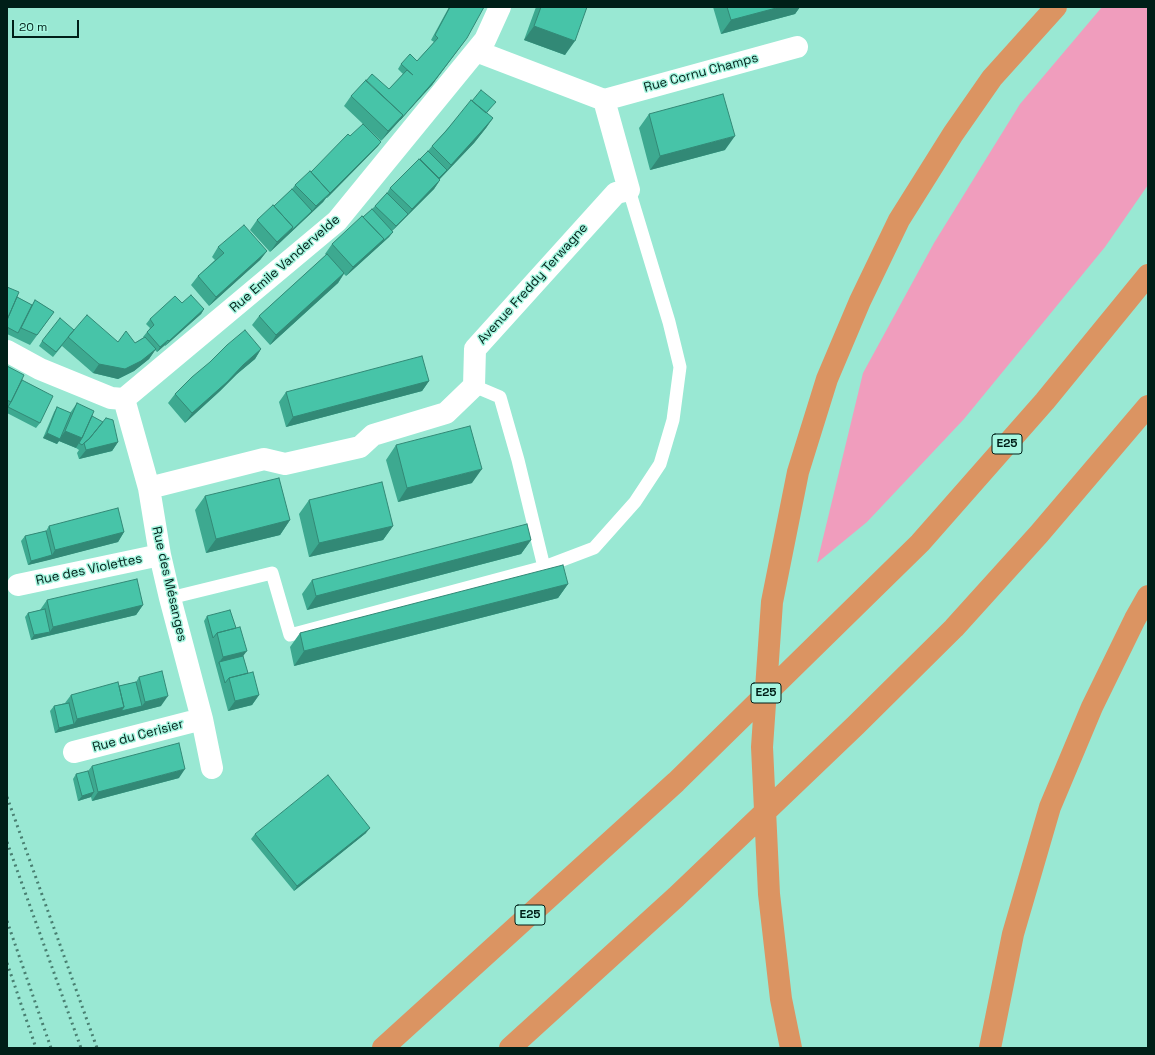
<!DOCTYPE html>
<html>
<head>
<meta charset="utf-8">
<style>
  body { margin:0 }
  #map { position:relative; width:1155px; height:1055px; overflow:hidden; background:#99e8d3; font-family:"Space Grotesk",sans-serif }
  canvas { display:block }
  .frame { position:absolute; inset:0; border:8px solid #001f18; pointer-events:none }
  .scale { position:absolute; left:12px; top:20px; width:67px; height:18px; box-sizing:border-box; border:2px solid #001f18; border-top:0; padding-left:5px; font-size:12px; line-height:14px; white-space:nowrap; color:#001f18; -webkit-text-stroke:3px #a6f6e0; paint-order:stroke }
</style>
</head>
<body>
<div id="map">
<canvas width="1155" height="1055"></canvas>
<div class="frame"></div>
<div class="scale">20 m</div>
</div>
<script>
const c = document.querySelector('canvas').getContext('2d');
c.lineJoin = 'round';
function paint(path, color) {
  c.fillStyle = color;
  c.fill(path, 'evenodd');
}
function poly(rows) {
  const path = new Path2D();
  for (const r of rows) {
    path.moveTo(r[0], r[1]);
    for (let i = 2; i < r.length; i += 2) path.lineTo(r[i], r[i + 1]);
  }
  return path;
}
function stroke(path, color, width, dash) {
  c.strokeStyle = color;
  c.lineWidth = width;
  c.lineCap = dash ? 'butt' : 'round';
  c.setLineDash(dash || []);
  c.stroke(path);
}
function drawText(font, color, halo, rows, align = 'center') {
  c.font = font + ' "Space Grotesk",sans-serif';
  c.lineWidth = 3;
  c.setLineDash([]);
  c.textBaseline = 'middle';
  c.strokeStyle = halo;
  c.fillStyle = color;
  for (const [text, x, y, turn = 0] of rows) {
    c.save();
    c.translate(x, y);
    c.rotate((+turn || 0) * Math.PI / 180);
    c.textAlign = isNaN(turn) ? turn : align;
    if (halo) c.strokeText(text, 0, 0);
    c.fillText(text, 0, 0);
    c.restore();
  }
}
paint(poly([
  [1102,7,1148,7,1148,185,1105,247,964,419,867,522,817,563,863,373,934,243,1020,104]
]), '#f09dbd');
stroke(poly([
  [474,386,500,397,518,460,544,567],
  [170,598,272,573,290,635,544,567,594,548,635,502,660,464,673,420,680,367,669,322,629,190]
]), '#fff', 13);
stroke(poly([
  [604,100,797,47],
  [7,351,40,369,111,398,124,399,337,221,485,40,500,7],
  [124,399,149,488,160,555,170,598,202,719,212,768],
  [149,488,264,459,285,464,360,447,373,435,446,413,474,386,475,349,616,193,629,190,604,100,476,51],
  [18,585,160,555],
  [74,752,202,719]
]), '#fff', 22);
stroke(poly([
  [383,1048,676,782,920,543,1045,401,1148,275],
  [510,1048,676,897,856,725,954,628,1039,534,1148,406],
  [791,1048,781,999,769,894,762,747,772,602,798,472,827,379,860,301,899,220,953,134,992,78,1056,7],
  [990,1048,1013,934,1050,807,1092,707,1135,619,1148,596]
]), '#db9462', 22);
stroke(poly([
  [7,797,97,1048],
  [7,842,81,1048],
  [7,921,51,1048],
  [7,963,36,1048]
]), '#497f71', 3, [2, 4]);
paint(poly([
  [449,7,484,7,432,85,381,141,344,106,351,96,389,89,403,74,398,69,401,64,417,61,434,42,431,40],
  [536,7,587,7,565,55,524,40],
  [713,7,800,7,795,14,721,34],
  [472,101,492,106,487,113,493,118,486,128,474,143,440,179,440,180,434,189,392,231,393,232,389,237,346,276,344,274,338,283,270,345,252,325,259,316,326,255,325,254,332,244,372,209,375,206,387,193,390,188,428,151,432,146],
  [649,114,725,150,650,170,639,128],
  [350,136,381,142,378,146,327,198,326,198,323,202,270,252,250,230,257,220,274,206,292,189,295,185,311,172],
  [218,247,267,251,260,260,209,306,191,285,198,276,215,260,212,257],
  [7,287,17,297,32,305,35,300,54,312,30,345,7,334],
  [182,303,204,309,201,314,165,346,165,345,157,352,155,350,149,359,134,371,118,379,93,373,62,346,53,357,39,346,42,341,74,330,118,342,135,343,144,337,143,337,147,332,150,328,146,324,150,319],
  [261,349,255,359,237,374,220,391,185,423,168,403,175,394],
  [7,366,22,380,40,423,36,428,7,413],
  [429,381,422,391,286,427,279,402,286,392],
  [77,403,92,416,118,442,112,451,79,459,77,453,79,450,76,448,59,441,57,444,43,438,54,412,57,407,70,413],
  [396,445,472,483,398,502,386,460],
  [205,496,290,520,280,535,206,553,195,510],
  [309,500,393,526,383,540,309,557,299,514],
  [49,526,124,532,118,542,28,565,21,541,25,536,46,531],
  [531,540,521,554,307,610,302,594,312,580],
  [568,584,558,598,294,666,290,647,300,633],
  [47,600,143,605,136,615,31,640,25,617,28,613,40,610],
  [207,616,243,656,248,673,259,695,252,705,228,711,204,621],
  [139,677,161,706,55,733,50,711,54,706,65,703,71,695,119,686,136,682],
  [92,766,179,778,92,801,91,797,78,801,73,779,76,774,88,771],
  [366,833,294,891,251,839,255,834]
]), '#3da990');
paint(poly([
  [780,7,800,7,795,14,721,34,731,20],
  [534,26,575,41,565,55,524,40],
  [467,38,432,85,381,141,388,131,403,115],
  [493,118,486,128,474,143,432,187,435,182,447,170,451,165],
  [735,136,725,150,650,170,660,156],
  [381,142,378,146,327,198,330,193],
  [440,180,434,189,405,218,412,209],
  [330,193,323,202,270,252,277,242,312,211,316,206],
  [408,214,405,218,392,231,396,226],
  [393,232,389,237,377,248,380,244],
  [384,239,377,248,346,276,353,267],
  [267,251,260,260,209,306,216,297],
  [344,273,338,283,270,345,276,335],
  [204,309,201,314,165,346,169,341],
  [168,340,165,345,157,352,160,347],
  [156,349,149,359,134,371,118,379,93,373,99,364],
  [261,349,255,359,237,374,220,391,185,423,192,413,243,365],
  [429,381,422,391,286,427,293,417],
  [65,431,82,438,76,448,59,441,57,444,43,438,47,433,60,438],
  [118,442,112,451,79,459,86,450],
  [482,469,472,483,398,502,407,488],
  [290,520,280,535,206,553,216,539],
  [393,526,383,540,309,557,319,543],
  [124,532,118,542,49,560,55,550],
  [531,540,521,554,307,610,316,596],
  [52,555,49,560,28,565,31,561],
  [568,584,558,598,294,666,304,651],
  [143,605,136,615,47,636,53,627],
  [50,632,47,636,31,640,34,635],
  [247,651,240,660,219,662,216,667,223,657],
  [259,695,252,705,228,711,235,701],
  [168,696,161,706,55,733,59,728,74,724,77,719,124,707,142,706,145,702],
  [185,769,179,778,92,801,98,792],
  [94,792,91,797,78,801,82,796],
  [370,828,366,833,294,891,297,886]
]), '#328976');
const building = poly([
  [450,7,484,7,467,38,435,80,400,120,403,115,366,81,372,74,389,89,407,70,413,75,401,64,410,54,417,61,438,38,435,35,450,7],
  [541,7,587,7,575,41,534,26,541,7],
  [727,7,780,7,731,20,727,7],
  [366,80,403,115,388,131,351,96,366,80],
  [481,90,496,102,486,113,472,101,481,90],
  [723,94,735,136,660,156,649,114,723,94],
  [471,100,493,118,480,133,451,165,432,146,446,131,471,100],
  [363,124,381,142,330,193,311,172,348,134,350,136,363,124],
  [428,151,447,170,439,178,420,159,428,151],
  [419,159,440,180,412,209,390,188,419,159],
  [310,171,330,193,316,206,295,185,310,171],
  [292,189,312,211,290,232,293,227,274,206,292,189],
  [387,193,408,214,396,226,375,206,387,193],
  [273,205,293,227,277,242,257,220,273,205],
  [372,209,393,232,380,244,384,239,363,217,372,209],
  [362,216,384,239,353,267,332,244,362,216],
  [244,225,267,251,216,297,198,276,224,253,218,247,244,225],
  [327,254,344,273,276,335,259,316,327,254],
  [7,287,19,292,7,320,7,287],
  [191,295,204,309,169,341,168,340,160,347,147,332,154,325,150,319,175,296,182,303,191,295],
  [17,297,32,305,18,333,7,327,7,320,17,297],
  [35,300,54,312,37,335,21,328,35,300],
  [87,315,118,342,126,331,135,343,145,337,156,349,141,361,125,369,99,364,68,337,87,315],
  [60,318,74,330,56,352,42,341,60,318],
  [245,330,261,349,243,365,227,382,192,413,175,394,192,377,210,362,227,345,245,330],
  [422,356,429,381,293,417,286,392,422,356],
  [7,366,24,375,11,402,7,400,7,366],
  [22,380,53,396,40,423,8,407,11,402,22,380],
  [77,403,94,411,82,438,65,431,77,403],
  [57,407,71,413,60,439,47,433,57,407],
  [92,416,103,422,89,439,84,443,82,445,79,443,82,438,92,416],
  [106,418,113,420,118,442,86,450,84,443,89,439,106,418],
  [470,426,482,469,407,488,396,445,470,426],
  [279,478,290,520,216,539,205,496,279,478],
  [382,482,393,526,319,543,309,500,382,482],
  [118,508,124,532,55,550,49,526,118,508],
  [527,524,531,540,316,596,312,580,527,524],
  [46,531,52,555,31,561,25,536,46,531],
  [563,565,568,584,304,651,300,633,563,565],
  [137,579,143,605,53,627,47,600,137,579],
  [45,609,50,632,34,635,28,613,45,609],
  [230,610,236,628,217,633,213,638,207,616,230,610],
  [240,627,247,651,223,657,217,633,240,627],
  [243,656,248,673,229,678,225,683,219,662,243,656],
  [162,671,168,696,145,702,139,677,162,671],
  [253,672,259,695,235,701,229,678,253,672],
  [118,682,124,707,77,719,71,695,118,682],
  [136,682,142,706,121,711,124,707,119,686,136,682],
  [69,703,74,724,59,728,54,706,69,703],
  [179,743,185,769,98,792,92,766,179,743],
  [88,771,94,792,82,796,76,774,88,771],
  [328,775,370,828,297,886,255,834,328,775]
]);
paint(building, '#47c4a8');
stroke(building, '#328976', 1);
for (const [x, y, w] of [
  [1007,444,30],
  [766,693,30],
  [530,915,30]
]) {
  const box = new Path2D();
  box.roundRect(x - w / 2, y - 10, w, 20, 3);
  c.fillStyle = '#a6f6e0';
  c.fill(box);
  stroke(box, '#001f18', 1);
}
drawText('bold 12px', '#001f18', null, [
  ["E25",1007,444],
  ["E25",766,693],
  ["E25",530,915]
]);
drawText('13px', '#001f18', '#a6f6e0', [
  ["Rue Cornu Champs",701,73,-15],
  ["Rue Emile Vandervelde",285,264,-41],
  ["Avenue Freddy Terwagne",533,284,-48],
  ["Rue des Violettes",89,570,-12],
  ["Rue des Mésanges",169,584,77],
  ["Rue du Cerisier",138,736,-15]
]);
</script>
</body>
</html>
